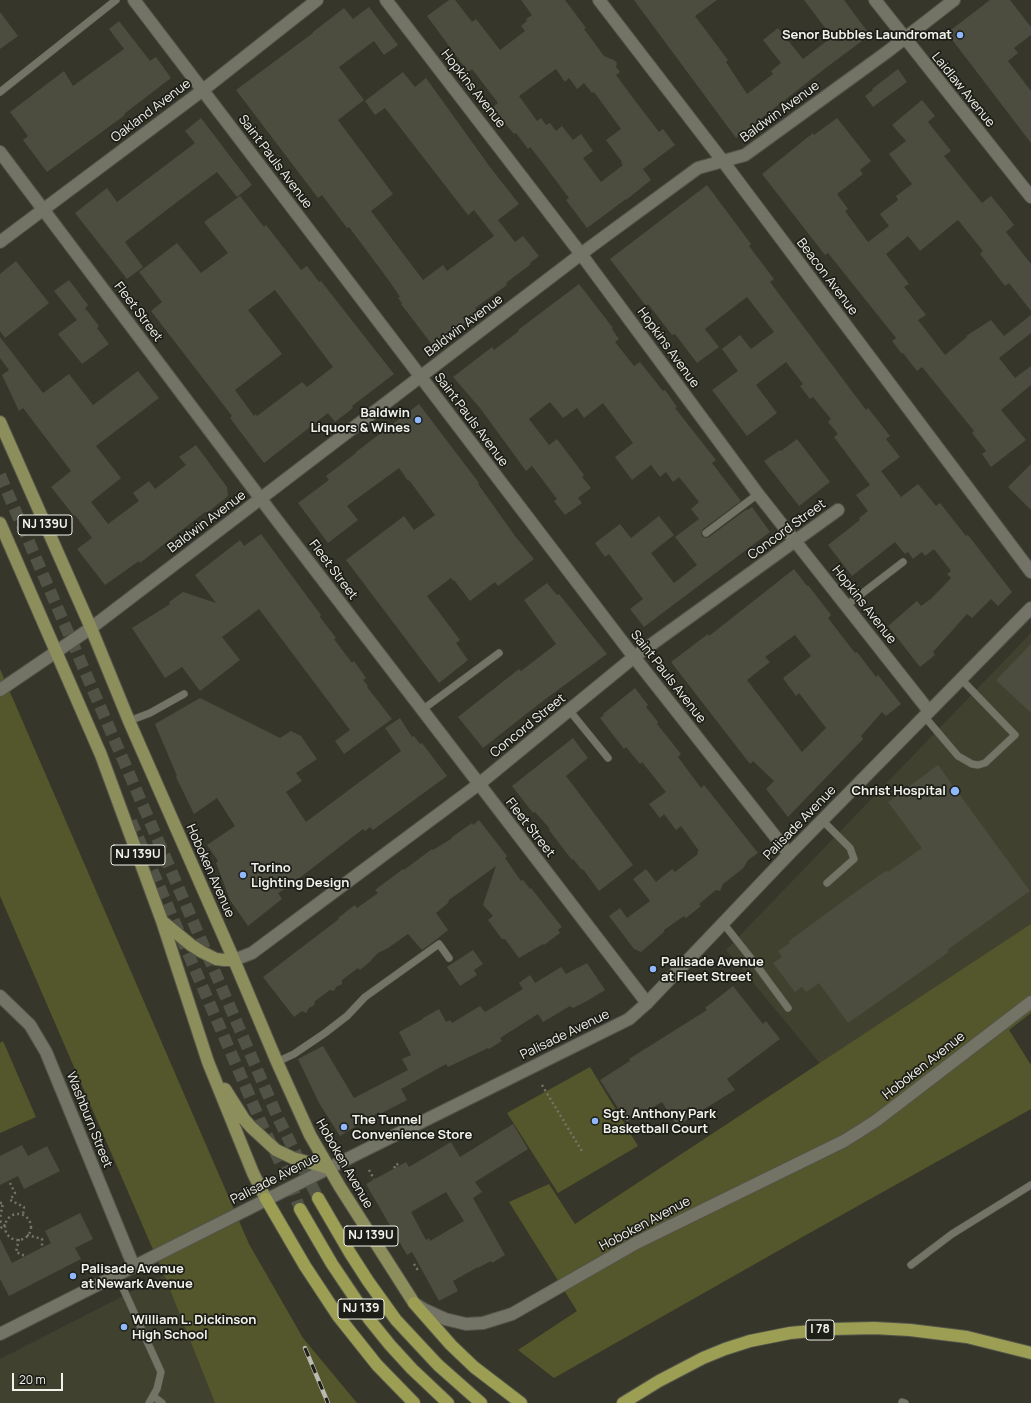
<!DOCTYPE html>
<html>
<head>
<meta charset="utf-8">
<style>
  body { margin:0 }
  #map { position:relative; width:1031px; height:1403px; overflow:hidden; background:#36372a; font-family:Manrope,sans-serif }
  canvas { display:block }
  .scale { position:absolute; left:12px; top:1373px; width:51px; height:18px; box-sizing:border-box; border:2px solid #f1f2e9; border-top:0; padding-left:5px; font-size:12px; line-height:14px; white-space:nowrap; color:#f1f2e9; -webkit-text-stroke:3px #1d1e18; paint-order:stroke }
</style>
</head>
<body>
<div id="map">
<canvas width="1031" height="1403"></canvas>
<div class="scale">20 m</div>
</div>
<script>
const c = document.querySelector('canvas').getContext('2d');
c.lineJoin = 'round';
function paint(path, color) {
  c.fillStyle = color;
  c.fill(path, 'evenodd');
}
function poly(rows) {
  const path = new Path2D();
  for (const r of rows) {
    if (r.length === 3) {
      path.moveTo(r[0] + r[2], r[1]);
      path.arc(r[0], r[1], r[2], 0, 2 * Math.PI);
      continue;
    }
    path.moveTo(r[0], r[1]);
    for (let i = 2; i < r.length; i += 2) path.lineTo(r[i], r[i + 1]);
  }
  return path;
}
function stroke(path, color, width, dash) {
  c.strokeStyle = color;
  c.lineWidth = width;
  c.lineCap = dash ? 'butt' : 'round';
  c.setLineDash(dash || []);
  c.stroke(path);
}
function drawText(font, color, halo, rows, align = 'center') {
  c.font = font + ' Manrope,sans-serif';
  c.lineWidth = 3.5;
  c.setLineDash([]);
  c.textBaseline = 'middle';
  c.strokeStyle = halo;
  c.fillStyle = color;
  for (const [text, x, y, turn = 0] of rows) {
    c.save();
    c.translate(x, y);
    c.rotate((+turn || 0) * Math.PI / 180);
    c.textAlign = isNaN(turn) ? turn : align;
    if (halo) c.strokeText(text, 0, 0);
    c.fillText(text, 0, 0);
    c.restore();
  }
}
paint(poly([
  [1031,633,1031,950,828,1073,726,950],
  [164,1275,215,1403,0,1403,0,1359]
]), '#40412e');
paint(poly([
  [0,669,249,1244,303,1338,357,1403,215,1403,164,1275,0,896],
  [1031,924,1031,1013,1009,1030,1031,1065,1031,1109,806,1235,554,1378,518,1350,577,1311,509,1202,549,1184,575,1224],
  [3,1041,36,1117,0,1133,0,1043],
  [590,1067,638,1146,558,1193,507,1113]
]), '#54562b');
paint(poly([
  [449,0,455,0,472,22,476,19,500,50,525,31,521,26,527,21,526,19,532,15,521,0,565,0,586,28,584,29,604,56,614,60,617,63,616,67,620,72,616,75,633,98,659,132,663,129,675,145,643,169,651,180,626,200,626,199,587,228,566,200,569,198,542,162,530,147,528,149,516,133,514,134,503,121,493,107,498,103,472,69,468,72,427,16],
  [556,69,565,82,569,78,577,89,584,83,592,93,594,92,621,129,606,140,622,162,621,163,623,165,601,182,583,158,593,151,581,134,573,140,562,126,556,131,550,123,546,125,541,118,537,121,519,96],
  [634,0,717,0,695,16,728,60,726,62,747,94,773,74,771,71,781,63,763,40,778,28,803,59,832,37,804,0,844,0,870,35,827,67,736,138],
  [990,0,1010,0,1031,27,1031,35,1014,48,1018,53,1008,61,1031,91,1031,143,947,33],
  [369,7,398,45,384,55,374,41,339,67,364,100,338,120,393,194,371,211,423,280,443,265,447,271,494,236,474,210,468,215,385,108,375,115,365,101,403,72,415,87,426,78,490,167,519,204,498,220,515,242,523,236,539,256,530,263,531,264,506,283,507,285,475,308,478,313,433,346,401,304,402,303,398,298,400,297,390,282,349,227,347,228,322,195,318,198,236,90,313,33,313,32,344,8,353,19],
  [0,12,18,36,0,49],
  [119,21,150,61,156,57,171,78,124,114,125,115,47,172,23,140,28,136,10,112,64,71,73,86,124,49,109,29],
  [898,69,907,82,873,107,865,96,873,90,872,89],
  [922,100,935,116,928,122,951,151,944,156,982,203,991,196,1001,208,1014,225,1006,232,1031,264,1031,311,1009,283,1005,286,980,254,983,251,958,220,920,251,908,236,886,254,909,284,904,287,926,315,918,320,945,355,967,337,966,336,991,320,1004,336,1031,315,1031,333,999,358,1015,378,1031,366,1031,385,1001,410,1026,440,991,467,982,454,986,451,972,433,974,431,922,367,917,371,903,353,902,354,892,341,896,338,828,253,825,255,762,174,813,133,814,135,837,118,871,161,860,170,863,174,837,194,848,209,845,211,868,242,889,226,880,214,898,200,896,196,912,184,889,154,906,141,892,125],
  [201,118,252,185,237,197,217,172,177,202,125,242,143,267,127,279,75,213,107,188,117,202,195,143,185,131],
  [707,185,751,244,749,246,774,279,770,282,866,410,868,408,890,436,886,439,900,457,881,471,901,497,918,484,936,506,940,503,966,536,968,535,1012,592,998,606,991,599,972,618,967,614,933,652,935,655,920,667,888,626,917,601,921,606,932,598,951,578,947,574,951,571,934,549,925,556,922,552,913,559,908,552,905,554,895,542,852,576,828,545,860,520,859,518,868,511,856,495,870,485,834,437,838,434,828,422,831,419,813,397,810,399,800,386,803,384,786,362,756,385,777,413,747,436,712,390,738,371,722,349,740,335,751,349,774,332,747,297,705,329,719,347,697,363,675,334,672,335,648,304,646,306,610,259],
  [240,196,264,227,266,225,301,270,307,266,319,282,321,281,394,374,352,406,353,408,335,422,328,413,264,463,230,418,232,416,151,311,162,302,139,272,177,243,201,273,228,253,204,222],
  [275,290,333,367,307,387,302,382,257,416,256,414,254,416,235,390,282,354,248,310],
  [16,261,49,303,5,338,0,331,0,274],
  [69,280,88,305,85,308,99,326,97,328,109,344,82,364,58,334,77,320,54,291],
  [579,284,613,328,612,329,619,339,615,342,634,366,640,362,663,391,665,390,677,407,675,408,716,460,712,463,741,501,703,529,701,533,702,536,706,538,709,537,747,509,748,510,752,507,770,532,644,627,630,609,643,599,609,554,605,557,595,543,620,524,631,538,659,516,674,535,651,553,674,583,697,565,675,537,699,519,691,509,699,502,679,477,673,482,666,472,660,477,651,465,632,480,615,457,633,443,603,403,584,418,577,408,563,418,550,402,529,419,549,445,557,439,584,475,582,477,591,488,578,498,582,503,565,515,554,501,557,499,532,466,526,471,480,408,453,377,492,347,494,350,519,331,518,330],
  [0,337,43,393,69,374,93,405,138,371,159,398,96,446,121,478,91,502,108,524,139,501,133,493,149,481,155,489,186,465,179,457,196,445,227,487,228,496,207,513,205,512,140,563,139,561,105,585,77,549,92,538,75,515,74,516,51,487,71,471,23,408,19,411,2,375,9,370,0,358],
  [419,404,479,483,478,484,515,536,534,559,498,586,495,582,470,601,454,580,453,581,451,578,427,596,460,640,456,643,468,660,439,683,346,560,404,516,414,530,435,515,409,480,408,481,399,468,347,506,358,520,328,543,298,503,329,480,326,476,356,453,356,452],
  [797,439,830,482,799,506,764,461,780,450,781,451],
  [1031,464,1031,510,1008,487],
  [261,534,315,607,321,615,320,617,336,638,334,639,352,663,354,661,366,678,363,680,368,686,367,687,392,719,344,754,335,741,350,730,259,609,222,637,240,660,200,691,182,667,165,678,132,628,170,604,169,602,183,592,216,603,195,575,240,540,244,546],
  [794,569,807,586,808,585,831,615,828,618,855,653,857,652,876,677,878,675,901,704,886,716,882,712,861,736,863,739,788,817,766,789,774,781,753,761,750,764,671,662,708,634,709,636],
  [795,635,811,656,783,678,796,696,799,693,826,728,802,752,747,680,770,662,765,657],
  [547,583,557,595,559,594,607,654,544,700,483,748,458,717,519,669,521,671,556,644,524,600],
  [1031,644,1031,713,996,680],
  [635,688,648,705,646,707,658,722,657,724,681,754,678,757,701,788,704,785,758,853,748,860,744,867,741,870,723,884,720,891,716,890,699,904,701,906,686,918,684,916,664,930,664,932,641,952,634,949,609,916,620,908,627,918,650,901,633,879,646,869,656,882,672,869,675,872,698,854,697,852,699,851,681,826,676,830,664,814,660,818,649,804,666,792,642,762,640,764,626,747,624,749,600,718,604,715,603,714],
  [200,698,280,738,291,731,301,736,317,759,296,773,302,781,286,792,306,822,401,751,385,728,400,718,412,737,414,736,420,744,422,743,447,776,373,830,370,827,365,831,363,829,346,842,297,880,297,882,278,893,282,899,248,926,230,900,216,863,218,861,207,845,235,826,217,798,194,814,176,777,177,776,155,724],
  [573,738,588,758,566,776,633,865,599,891,583,869,582,870,573,859,572,860,549,830,550,829,535,812,533,813,512,786],
  [938,765,1030,891,947,950,949,952,848,1023,819,983,806,992,802,987,795,992,773,963,782,957,778,951,790,943,789,941,850,896,887,870,888,872,922,848,888,802],
  [479,820,507,856,505,858,521,881,523,880,530,889,531,888,562,927,558,930,560,933,544,945,543,944,519,958,505,939,502,939,488,920,493,916,483,905,496,866,449,900,448,903,436,913,448,930,433,942,422,950,408,934,388,948,378,953,372,959,371,961,360,970,358,968,342,980,342,984,336,987,334,991,330,990,315,1001,314,1005,309,1008,306,1013,302,1011,294,1017,263,977,339,919,338,918,347,911,355,905,357,908,378,893,375,890,403,869,404,870,432,849,433,850,451,839,452,837,472,823,473,825],
  [473,950,483,964,474,970,477,975,460,986,447,967],
  [587,963,605,990,587,1001,573,1008,570,1006,543,1022,538,1014,500,1038,502,1041,489,1049,488,1048,448,1067,446,1064,401,1089,407,1100,380,1114,379,1112,340,1136,319,1103,298,1059,323,1046,354,1098,408,1070,402,1059,411,1055,399,1032,423,1019,423,1018,439,1009,446,1022,450,1020,452,1023,480,1006,485,1012,523,989,519,983,530,975,535,983,561,967,566,974],
  [733,986,763,1024,766,1021,780,1039,727,1079,735,1090,677,1126,662,1102,637,1117,636,1116,627,1122,600,1080,630,1061,629,1059,707,1010,705,1008],
  [513,1124,528,1149,475,1182,482,1192,473,1198,505,1255,492,1263,491,1261,478,1268,478,1267,453,1281,458,1291,439,1301,412,1252,407,1255,366,1184,406,1162,409,1167,451,1142,460,1157],
  [446,1192,464,1221,430,1241,429,1238,426,1240,411,1212],
  [22,1145,28,1156,47,1146,60,1171,24,1189,18,1176,0,1185,0,1156],
  [80,1213,93,1239,75,1248,81,1259,9,1296,0,1279,0,1239,12,1263,51,1243,45,1231]
]), '#4c4d3f');
stroke(poly([
  [0,475,278,1118,318,1198],
  [131,821,262,1125,291,1185,300,1209]
]), '#525347', 12, [12, 6]);
const lane = poly([
  [0,92,116,0],
  [706,533,758,494],
  [847,605,903,562],
  [422,710,499,653],
  [569,710,608,758],
  [924,716,958,756,972,764,978,765,985,763,1015,735,961,679],
  [129,721,150,713,184,694],
  [822,820,850,848,854,859,827,883],
  [723,923,757,966,788,1008],
  [277,1062,294,1054,325,1033,347,1016,365,997,439,944,449,958],
  [911,1265,952,1234,1031,1185],
  [117,1275,161,1372,157,1389,149,1403],
  [153,1396,162,1403],
  [902,1402,905,1403]
]);
const street = poly([
  [134,0,634,657,789,854],
  [386,0,581,254,758,494,929,711],
  [599,0,722,160,1031,572],
  [875,0,1031,197],
  [0,152,273,515,647,1003],
  [234,960,252,953,479,784,634,657,838,510],
  [0,996,30,1025,46,1052,134,1267]
]);
const secondary = poly([
  [0,242,203,90,317,0],
  [0,690,91,628,589,248,698,168,745,155,887,52,954,0],
  [417,1305,425,1310,445,1319,466,1324,483,1323,512,1314,636,1243,844,1141,860,1131,877,1120,1031,1002],
  [0,1334,351,1157,629,1019,647,1003,789,854,1031,608]
]);
const primary = poly([
  [0,422,91,628,129,721,234,960,277,1062,310,1135,340,1187,414,1303],
  [0,523,101,755,162,921,208,1062,253,1173,266,1199],
  [163,922,191,945,202,952,216,959,224,960,234,960],
  [225,1089,244,1119,251,1127,276,1150,293,1158,328,1168]
]);
const highway = poly([
  [318,1198,350,1253,368,1281,396,1320,438,1365,481,1403],
  [266,1199,305,1266,338,1316,377,1365,414,1403],
  [300,1209,332,1264,369,1319,390,1345,412,1369,448,1403],
  [414,1303,451,1345,474,1367,521,1403],
  [623,1403,659,1381,703,1358,725,1349,750,1341,790,1333,833,1329,874,1328,910,1330,967,1337,1031,1353]
]);
stroke(lane, '#55554a', 8);
stroke(street, '#55554a', 14);
stroke(secondary, '#55554a', 14);
stroke(primary, '#55554a', 14);
stroke(highway, '#55554a', 14);
stroke(poly([
  [542,1085,583,1153],
  [395,1168,394,1166,400,1163],
  [369,1170,374,1179],
  [10,1183,15,1193,10,1200,24,1207,23,1214],
  [0,1203,3,1203,0,1218],
  [18,1227,13],
  [0,1221,5,1226,0,1228],
  [27,1235,42,1239,42,1247],
  [19,1239,16,1252,25,1256],
  [414,1264,417,1269,420,1267]
]), '#747569', 2.5, [2, 3]);
stroke(lane, '#737466', 7);
stroke(street, '#737466', 12);
stroke(secondary, '#737466', 12);
stroke(primary, '#8c8e5b', 12);
stroke(highway, '#9c9f53', 12);
const rail = poly([
  [305,1348,328,1403]
]);
stroke(rail, '#b9bab0', 4.5);
stroke(rail, '#1d1e18', 3, [9]);
for (const [x, y, r, color] of [
  [960,35,4,"#90b8fd"],
  [418,420,4,"#90b8fd"],
  [955,791,5,"#90b8fd"],
  [243,875,4,"#90b8fd"],
  [653,969,4,"#90b8fd"],
  [595,1121,4,"#90b8fd"],
  [344,1127,4,"#90b8fd"],
  [73,1276,4,"#90b8fd"],
  [124,1327,4,"#90b8fd"]
]) {
  const dot = new Path2D();
  dot.arc(x, y, r, 0, 2 * Math.PI);
  c.fillStyle = color;
  c.fill(dot);
  stroke(dot, '#1d1e18', 1.5);
}
for (const [x, y, w] of [
  [45,525,54],
  [138,855,54],
  [371,1236,54],
  [361,1309,46],
  [820,1330,28]
]) {
  const box = new Path2D();
  box.roundRect(x - w / 2, y - 10, w, 20, 3);
  c.fillStyle = '#1d1e18';
  c.fill(box);
  stroke(box, '#f1f2e9', 1);
}
drawText('bold 12px', '#f1f2e9', null, [
  ["NJ 139U",45,525],
  ["NJ 139U",138,855],
  ["NJ 139U",371,1236],
  ["NJ 139",361,1309],
  ["I 78",820,1330]
]);
drawText('bold 13px', '#f1f2e9', '#1d1e18', [
  ["Senor Bubbles Laundromat",952,35,"right"],
  ["Baldwin",410,413,"right"],
  ["Liquors & Wines",410,428,"right"],
  ["Christ Hospital",946,791,"right"],
  ["Torino",251,868],
  ["Lighting Design",251,883],
  ["Palisade Avenue",661,962],
  ["at Fleet Street",661,977],
  ["Sgt. Anthony Park",603,1114],
  ["Basketball Court",603,1129],
  ["The Tunnel",352,1120],
  ["Convenience Store",352,1135],
  ["Palisade Avenue",81,1269],
  ["at Newark Avenue",81,1284],
  ["William L. Dickinson",132,1320],
  ["High School",132,1335]
], 'left');
drawText('13px', '#f1f2e9', '#1d1e18', [
  ["Hopkins Avenue",473,89,52],
  ["Laidlaw Avenue",963,90,51],
  ["Oakland Avenue",151,111,-37],
  ["Baldwin Avenue",780,112,-36],
  ["Saint Pauls Avenue",275,162,53],
  ["Beacon Avenue",827,277,53],
  ["Fleet Street",138,312,53],
  ["Baldwin Avenue",464,326,-37],
  ["Hopkins Avenue",668,348,54],
  ["Saint Pauls Avenue",471,420,53],
  ["Baldwin Avenue",207,522,-37],
  ["Concord Street",787,530,-36],
  ["Fleet Street",333,570,53],
  ["Hopkins Avenue",864,605,52],
  ["Saint Pauls Avenue",668,677,52],
  ["Concord Street",528,726,-39],
  ["Palisade Avenue",800,823,-46],
  ["Fleet Street",530,828,52],
  ["Hoboken Avenue",210,871,66],
  ["Palisade Avenue",565,1035,-26],
  ["Hoboken Avenue",924,1066,-38],
  ["Washburn Street",89,1120,68],
  ["Hoboken Avenue",344,1164,60],
  ["Palisade Avenue",275,1179,-27],
  ["Hoboken Avenue",645,1224,-28]
]);
</script>
</body>
</html>
